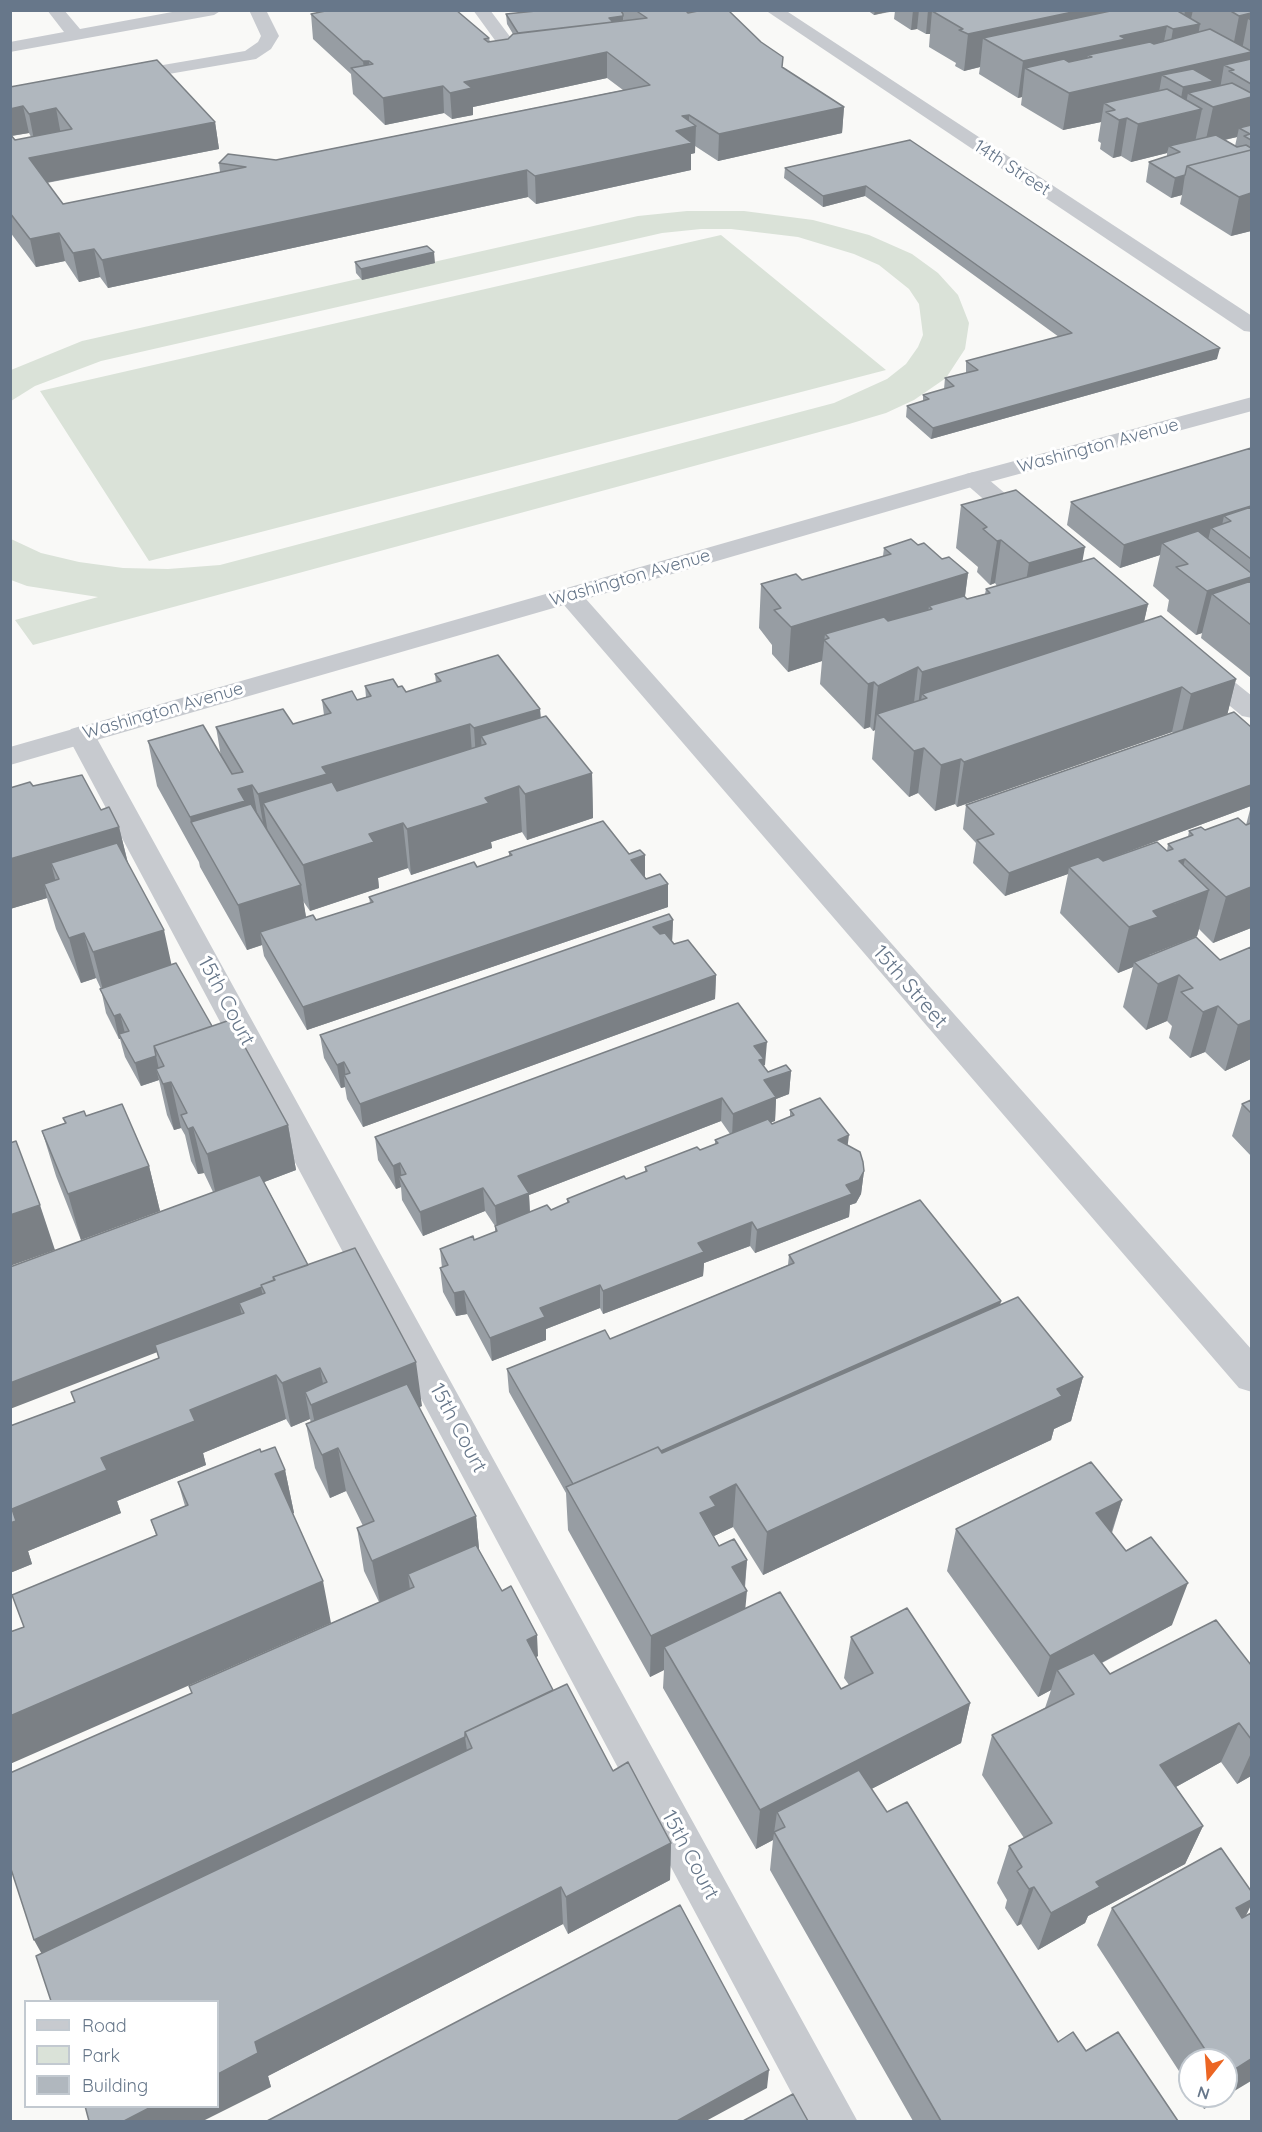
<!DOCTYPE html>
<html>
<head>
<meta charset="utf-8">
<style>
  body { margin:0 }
  #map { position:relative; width:1262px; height:2132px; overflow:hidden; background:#f9f9f7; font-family:Quicksand,sans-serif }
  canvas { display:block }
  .frame { position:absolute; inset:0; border:12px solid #67778a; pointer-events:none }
  .legend { position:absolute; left:24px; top:2000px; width:195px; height:108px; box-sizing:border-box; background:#fff; border:2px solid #c2c9d0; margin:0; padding:8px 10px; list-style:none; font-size:18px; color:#67778a }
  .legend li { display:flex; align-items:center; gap:12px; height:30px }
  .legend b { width:30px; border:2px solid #c2c9d0 }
  .north { position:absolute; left:1178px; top:2048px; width:60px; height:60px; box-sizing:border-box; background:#fff; border:2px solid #c2c9d0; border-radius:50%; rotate:197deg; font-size:16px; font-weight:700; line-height:24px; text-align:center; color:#67778a }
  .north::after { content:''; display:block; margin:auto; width:21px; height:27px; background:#ec6624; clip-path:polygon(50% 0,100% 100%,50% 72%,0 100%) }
</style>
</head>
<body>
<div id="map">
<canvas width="1262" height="2132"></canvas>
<div class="frame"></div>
<ul class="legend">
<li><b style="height:8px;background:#c7cacf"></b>Road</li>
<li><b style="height:16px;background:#dae2d8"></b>Park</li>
<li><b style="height:16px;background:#b0b7be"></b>Building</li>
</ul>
<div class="north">N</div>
</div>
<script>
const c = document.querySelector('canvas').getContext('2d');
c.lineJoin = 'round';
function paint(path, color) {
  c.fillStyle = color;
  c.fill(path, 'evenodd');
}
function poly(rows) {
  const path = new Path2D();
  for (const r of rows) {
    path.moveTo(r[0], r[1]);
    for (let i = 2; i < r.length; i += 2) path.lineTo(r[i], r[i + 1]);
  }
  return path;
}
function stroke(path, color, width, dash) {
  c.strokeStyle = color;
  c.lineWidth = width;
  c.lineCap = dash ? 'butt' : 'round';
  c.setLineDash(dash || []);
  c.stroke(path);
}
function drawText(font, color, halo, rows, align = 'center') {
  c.font = font + ' Quicksand,sans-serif';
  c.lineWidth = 6;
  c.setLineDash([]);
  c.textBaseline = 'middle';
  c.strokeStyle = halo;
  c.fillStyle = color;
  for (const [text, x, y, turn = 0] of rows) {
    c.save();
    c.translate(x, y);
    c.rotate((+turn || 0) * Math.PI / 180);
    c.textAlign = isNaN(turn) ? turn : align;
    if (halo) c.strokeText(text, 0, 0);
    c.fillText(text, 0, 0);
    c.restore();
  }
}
paint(poly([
  [687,211,744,211,813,220,869,235,912,254,938,273,958,295,969,323,965,349,946,378,914,400,886,413,849,424,33,645,15,620,98,597,27,586,11,580,11,539,41,553,79,562,123,568,168,569,220,565,834,403,887,379,906,364,918,347,923,335,919,304,909,289,879,265,854,254,798,237,731,229,701,229,662,233,101,361,35,386,11,401,11,370,82,341,638,216],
  [721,235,886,370,149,561,40,391]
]), '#dae2d8');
paint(poly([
  [249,10,266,10,279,36,271,49,256,59,122,82,113,77,122,72,245,51,258,42,261,36,249,10],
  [473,10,490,10,520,50,517,54,505,54,473,10],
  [974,472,982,474,1037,520,1040,525,1037,530,1028,532,1019,530,966,484,962,479,966,474,974,472],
  [1197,657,1206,659,1252,696,1252,718,1242,716,1188,671,1184,665,1188,659,1197,657],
  [81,726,91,729,95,735,858,2122,807,2122,67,735,71,729,81,726]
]), '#c7cacf');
paint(poly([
  [47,10,64,10,80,29,183,10,222,10,214,15,10,52,10,42,64,32,47,10],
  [1252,397,1252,411,982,484,586,599,1252,1350,1252,1392,1239,1388,564,605,10,765,10,747,966,474,1252,397]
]), '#c7cacf');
paint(poly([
  [765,10,785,10,1252,316,1252,332,1244,331,765,10]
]), '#c7cacf');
paint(poly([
  [546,10,685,10,783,68,844,107,842,133,718,161,695,146,695,153,691,154,691,170,536,204,528,197,108,288,100,277,79,282,65,261,36,267,10,232,10,87,215,122,219,149,47,183,63,204,220,172,219,163,276,160,623,90,607,78,473,107,473,115,452,119,444,113,385,125,353,94,351,74,313,39,311,14,489,38,490,42,508,39,513,34,507,24,506,14],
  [29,133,31,137,15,140,12,136],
  [867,10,1251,10,1251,231,1231,236,1180,204,1182,195,1171,198,1146,182,1149,162,1167,156,1167,153,1131,162,1121,156,1113,158,1100,149,1101,143,1098,141,1101,122,1063,130,1021,105,1022,97,1018,98,979,74,980,67,964,71,955,66,956,63,929,47,930,34,926,34,917,29,911,30,894,19,895,11,874,15],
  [1237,137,1235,146,1225,140],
  [910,140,1217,359,931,439,906,417,907,406,923,401,923,395,944,389,945,378,966,373,966,361,1059,337,865,196,823,207,784,178,785,168],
  [355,262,435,263,362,280,356,273],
  [1251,448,1251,678,1201,638,1202,633,1196,635,1167,611,1169,600,1153,586,1160,555,1120,568,1067,525,1071,502],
  [961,505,1082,561,1148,604,1144,621,1236,679,1227,715,1251,727,1251,928,1213,943,1199,929,1197,936,1196,937,1220,960,1251,1059,1225,1071,1205,1052,1190,1058,1169,1038,1172,1026,1167,1021,1146,1030,1123,1007,1133,967,1118,973,1060,913,1068,874,1005,896,973,863,976,843,963,829,966,805,1173,733,1172,732,957,807,955,804,935,811,918,793,909,797,872,759,875,730,873,731,870,727,864,729,820,684,822,661,788,672,772,654,772,645,759,628,761,584,802,580,883,556,884,548,918,545,968,573,965,597,967,599,985,594,986,589,997,586,995,583,990,585,977,572,978,567,956,548],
  [1251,806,1246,825,1189,831,1188,837,1168,844,1167,851,1103,861],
  [1196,937,1148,956,1149,955],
  [435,674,540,709,541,718,592,773,593,818,527,840,522,832,491,842,492,848,411,875,408,868,378,878,379,888,310,911,303,901,306,917,316,920,370,903,369,897,477,867,509,856,509,852,645,878,668,907,307,1030,264,956,262,945,247,950,200,867,199,862,157,786,148,741,221,757,216,727,293,724,324,715,322,700,357,700,366,697,365,686,398,687,406,692,436,683],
  [33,786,101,810,119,827,128,863,171,964,212,1026,288,1125,296,1170,264,1182,308,1265,422,1406,419,1407,476,1516,479,1550,538,1656,536,1657,553,1690,613,1771,671,1843,670,1880,568,1934,563,1924,268,2076,271,2087,41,1954,192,1693,189,1686,379,1602,364,1571,357,1528,363,1526,346,1491,330,1498,315,1468,306,1424,311,1423,310,1419,291,1427,286,1419,203,1453,206,1465,117,1501,121,1513,28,1551,32,1564,10,1573,10,1426,74,1402,159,1359,157,1352,213,1192,204,1173,198,1174,191,1161,185,1135,181,1128,174,1130,167,1115,159,1080,141,1086,125,1057,120,1039,119,1039,106,1013,101,989,96,978,81,983,56,929,47,898,10,909],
  [673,920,672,942,674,944,716,975,715,999,363,1127,347,1099,345,1087,341,1088,324,1058,320,1035],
  [765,1065,763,1066,768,1072,791,1071,789,1094,776,1099,775,1121,771,1122,772,1124,790,1117,790,1110,848,1145,864,1171,861,1194,856,1203,850,1205,849,1217,755,1253,750,1246,704,1263,703,1276,603,1314,600,1308,546,1329,546,1340,492,1361,467,1314,456,1316,443,1292,440,1268,442,1268,440,1249,474,1240,495,1232,495,1226,485,1211,423,1236,402,1200,401,1187,396,1189,378,1160,375,1137],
  [721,1121,730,1134,715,1140,715,1145,700,1150,645,1167,645,1172,626,1179,567,1199,567,1203,551,1210,530,1212,529,1195],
  [1251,1100,1251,1156,1232,1136,1242,1104],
  [86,1116,149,1166,160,1211,81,1240,56,1176,42,1131,65,1123,63,1118],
  [789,1255,1001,1301,1000,1304,1083,1377,1071,1421,1054,1429,1051,1440,763,1575,733,1527,714,1536,719,1546,747,1560,745,1588,745,1608,841,1689,849,1685,844,1678,851,1637,970,1703,961,1743,871,1789,887,1812,1058,2042,1086,2051,1178,2121,913,2121,770,1870,773,1840,756,1849,663,1688,664,1670,650,1677,568,1530,566,1493,509,1392,507,1369,610,1339,788,1265],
  [261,1452,285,1470,294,1513,24,1627,156,1535,151,1520,185,1506,178,1482],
  [1122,1500,1112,1533,1172,1625,1102,1663,1110,1674,1251,1665,1251,1776,1237,1784,1221,1762,1176,1787,1203,1826,1185,1864,1088,1916,1085,1923,1038,1950,1021,1924,1017,1926,1005,1908,1007,1900,997,1883,1009,1846,1024,1838,982,1775,992,1735,1045,1708,1051,1690,1038,1697,947,1571,956,1529],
  [1251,1905,1246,1916,1226,2060,1190,2060,1190,2088,1097,1945,1112,1908],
  [1195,2096,1226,2096,1204,2109]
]), '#979da3');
paint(poly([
  [623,10,623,26,609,26,609,18],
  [875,10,895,10,874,15],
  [913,10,919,10,917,29,911,30],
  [928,10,975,10,932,11,930,34,926,34],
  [1082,10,1126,10,1167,26,1160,62,1092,57,1088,55,1083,84,1025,68,1022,97,1018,98,1023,61,983,38,980,67,964,71,968,34],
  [1185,10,1193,10,1190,23,1183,25],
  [1251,13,1251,21,1248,19,1242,50,1232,52,1239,16],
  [1200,24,1194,60,1167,66,1173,29],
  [607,52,607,78,473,107,473,115,452,119,450,93,464,82],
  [1251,52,1251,61,1234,70,1224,65,1219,95,1188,93,1184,113,1202,109,1194,147,1169,146,1167,153,1131,162,1138,124,1178,115,1183,87,1162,75,1156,109,1115,110,1104,103,1101,122,1063,130,1069,93],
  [363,61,369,61,371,87,365,81],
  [443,86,444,113,385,125,383,98],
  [1251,97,1251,121,1249,133,1239,128,1237,137,1205,144,1213,107],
  [23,106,29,133,10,136,10,109],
  [844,107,842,133,718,161,719,134],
  [56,108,61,135,34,140,29,114],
  [689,115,689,128,696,126,695,153,691,154,691,170,536,204,535,176,676,131,682,116],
  [1127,118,1121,156,1113,158,1119,120],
  [215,122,219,149,34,185,29,158],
  [527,170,528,197,108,288,102,260],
  [1185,175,1182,195,1171,198,1175,178],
  [866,186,865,196,823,207,823,196],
  [1251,193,1251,231,1231,236,1239,197],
  [59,233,65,261,36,267,30,239],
  [94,249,100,277,79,282,73,253],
  [434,252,435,263,362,280,361,269],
  [1220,348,1217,359,931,439,933,428],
  [1251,506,1251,526,1231,521,1224,516,1220,535,1211,528,1208,540,1162,543,1160,555,1120,568,1124,545],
  [1001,540,995,583,990,585,997,541],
  [1085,547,1077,591,1022,607,1029,563],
  [968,573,962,617,932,609,929,606,926,629,825,634,822,661,788,672,791,627],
  [1251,577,1251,603,1212,594,1202,633,1196,635,1207,591],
  [1148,604,1138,649,927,698,922,694,919,716,917,716,922,672],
  [918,667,913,711,877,714,875,730,873,731,878,686],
  [1236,679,1225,724,1180,739,1191,694],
  [874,682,870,727,864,729,868,684],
  [1182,687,1172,732,957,807,964,762],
  [540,709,542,754,486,744,481,736,483,772,477,774,474,728],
  [470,724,473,769,263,803,269,839,266,840,258,794,322,767],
  [924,748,918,793,909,797,914,751],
  [961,759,955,804,935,811,941,765],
  [592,773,593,818,527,840,525,794],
  [252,785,260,830,191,823,190,817,238,789],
  [1251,785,1251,806,1073,872,1069,867,1068,874,1005,896,1009,873],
  [519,786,522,832,491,842,492,848,411,875,407,829,485,798],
  [403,823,408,868,378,878,379,888,310,911,303,865,369,834],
  [119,827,130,872,59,879,51,863,59,894,44,884,47,898,10,909,10,859],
  [645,855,645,879,631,860],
  [1185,859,1174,904,1209,890,1197,936,1149,955,1147,962,1134,962,1133,967,1118,973,1129,927,1153,911,1179,861],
  [668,884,668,907,307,1030,303,1007],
  [301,885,308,930,260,932,262,945,247,950,238,905],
  [1251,887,1251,928,1213,943,1226,897],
  [673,920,672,943,653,951,653,927],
  [164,930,174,976,105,998,93,952],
  [84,933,96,978,81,983,69,938],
  [716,975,715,999,363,1127,360,1104],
  [1179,975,1167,1021,1146,1030,1158,984],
  [1218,1006,1205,1052,1190,1058,1203,1012],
  [120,1014,126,1037,119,1034,120,1039,119,1039,114,1016],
  [1251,1020,1251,1059,1225,1071,1238,1025],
  [767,1042,765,1065,763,1066,762,1082,754,1046],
  [156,1056,161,1079,156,1069,159,1080,141,1086,135,1063],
  [344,1062,346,1079,344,1075,345,1087,341,1088,337,1065],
  [791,1071,789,1094,776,1099,775,1121,732,1137,733,1114,764,1080],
  [171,1082,181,1128,174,1130,163,1084],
  [722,1098,721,1121,529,1195,530,1216,497,1229,495,1206,518,1176],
  [288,1125,296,1170,217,1200,207,1154],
  [193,1127,204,1173,198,1174,188,1129],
  [849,1135,846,1158,838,1140],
  [400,1163,402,1181,399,1176,401,1187,396,1189,393,1166],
  [149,1166,160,1211,81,1240,68,1194],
  [864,1171,861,1194,856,1203,850,1205,849,1217,755,1253,757,1230,846,1185],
  [483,1188,485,1211,423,1236,420,1212],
  [40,1205,55,1250,10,1266,10,1215],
  [752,1222,750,1246,704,1263,703,1276,603,1314,603,1291,698,1243],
  [600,1285,600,1308,546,1329,546,1340,492,1361,490,1338,540,1308],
  [261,1287,266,1310,244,1313,239,1303,243,1319,10,1409,10,1383],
  [464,1291,467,1314,456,1316,454,1293],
  [1001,1301,996,1324,575,1488],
  [416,1362,422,1406,320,1448,311,1405,305,1392,310,1419,291,1427,282,1383,320,1368,326,1399],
  [276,1375,286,1419,203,1453,206,1465,117,1501,121,1513,28,1551,32,1564,10,1573,10,1523,12,1509,101,1458,190,1410],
  [1083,1377,1071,1421,1054,1429,1051,1440,763,1575,767,1532,1057,1389],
  [338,1448,346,1491,330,1498,322,1455],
  [285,1470,294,1513,284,1517,275,1474],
  [736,1484,733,1527,714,1536,700,1513,710,1497],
  [1122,1500,1108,1542,1096,1513],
  [476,1516,480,1559,408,1574,410,1590,380,1603,372,1561],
  [747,1560,744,1592,747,1591,743,1633,664,1647,664,1670,650,1677,651,1636,732,1567],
  [323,1581,331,1623,10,1764,10,1716],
  [1188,1583,1172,1625,1065,1682,1057,1670,1051,1690,1038,1697,1050,1656],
  [537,1635,538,1656,529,1661,527,1640],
  [970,1703,961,1743,784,1834,785,1827,777,1812,773,1840,756,1849,760,1810],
  [1239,1723,1221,1762,1145,1804,1160,1765],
  [465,1737,468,1758,44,1958,34,1940],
  [1251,1753,1251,1776,1237,1784],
  [1203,1826,1185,1864,1088,1916,1085,1923,1038,1950,1051,1913,1096,1882],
  [671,1843,670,1880,568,1934,566,1897],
  [561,1887,563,1924,268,2076,271,2087,203,2121,124,2121,153,2106,218,2106,218,2074,255,2042],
  [1034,1887,1021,1924,1017,1926,1029,1889],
  [1251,1900,1251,1905,1236,1934,1236,1908],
  [1251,2059,1251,2081,1226,2096,1226,2075],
  [769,2070,767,2088,706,2121,677,2121],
  [1211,2096,1226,2096,1204,2109]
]), '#7b8085');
const building = poly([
  [330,10,456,10,489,38,484,39,488,42,508,39,513,34,647,18,635,10,685,10,688,13,703,10,728,10,761,42,783,57,782,67,844,107,719,134,689,115,682,116,696,126,676,131,692,143,535,176,527,170,102,260,94,249,73,253,59,233,30,239,10,213,10,134,15,140,72,129,56,108,29,114,23,106,10,109,10,87,157,60,215,122,29,158,63,204,246,167,219,163,228,154,276,160,650,85,607,52,464,82,472,88,450,93,443,86,383,98,351,68,373,64,369,61,363,61,311,14,330,10],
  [546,10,623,10,621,11,623,14,623,16,609,18,613,22,518,33,506,14,546,10],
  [1082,10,968,34,959,30,963,29,932,11,1082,10],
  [1115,10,1176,10,1200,24,1173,29,1167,26,1120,36,1126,39,1023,61,983,38,1115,10],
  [1229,10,1251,10,1251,13,1239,16,1229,10],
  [1210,29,1251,51,1251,52,1069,93,1025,68,1064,59,1069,62,1092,57,1088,55,1150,42,1154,44,1210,29],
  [1251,59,1251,84,1229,71,1234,70,1224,65,1251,59],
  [1193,69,1214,81,1183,87,1162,75,1193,69],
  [1232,83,1251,93,1251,97,1213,107,1188,93,1232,83],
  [1167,89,1202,109,1138,124,1127,118,1119,120,1106,112,1115,110,1104,103,1167,89],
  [1251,125,1251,140,1244,136,1250,134,1239,128,1251,125],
  [1216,135,1237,147,1246,145,1251,148,1251,150,1187,166,1185,175,1175,178,1149,162,1180,152,1169,146,1216,135],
  [910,140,1220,348,933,428,907,406,929,399,923,395,954,386,945,378,978,370,966,361,1072,333,866,186,823,196,785,168,910,140],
  [1251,150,1251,193,1239,197,1187,166,1251,150],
  [427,246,434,252,361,269,355,262,427,246],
  [1251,448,1251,506,1124,545,1071,502,1251,448],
  [1016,490,1085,547,1029,563,1001,540,997,541,983,529,987,527,961,505,1016,490],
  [1251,507,1251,559,1211,528,1231,521,1224,516,1251,507],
  [1198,531,1251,573,1251,577,1207,591,1176,567,1188,564,1162,543,1198,531],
  [911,539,918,545,924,543,942,559,949,557,968,573,791,627,774,610,781,608,761,584,796,574,802,580,891,554,884,548,911,539],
  [1094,558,1148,604,922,672,918,667,878,686,874,682,868,684,824,640,829,638,825,634,884,617,888,621,932,609,929,606,964,596,967,599,990,593,986,589,1094,558],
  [1251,581,1251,625,1212,594,1251,581],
  [1161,616,1236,679,1191,694,1182,687,964,762,961,759,941,765,924,748,914,751,877,714,927,698,922,694,1161,616],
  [498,655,540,709,474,728,470,724,322,767,327,774,258,794,252,785,238,789,245,801,190,817,148,741,203,725,232,774,243,772,216,727,283,709,293,724,331,713,322,700,352,691,357,700,371,696,365,686,393,679,398,687,402,686,406,692,441,681,435,674,498,655],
  [1234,712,1251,727,1251,785,1009,873,977,840,994,834,966,805,1234,712],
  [546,716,592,773,525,794,519,786,485,798,489,803,407,829,403,823,369,834,374,842,303,865,263,803,332,782,337,791,486,744,481,736,546,716],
  [82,775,101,810,109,807,119,827,10,859,10,788,30,782,33,786,82,775],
  [251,804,301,885,238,905,191,822,251,804],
  [1238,818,1246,825,1251,823,1251,887,1226,897,1185,859,1179,861,1209,890,1153,911,1158,917,1129,927,1069,867,1098,857,1103,861,1157,842,1167,851,1173,849,1168,844,1193,835,1189,831,1201,827,1205,830,1238,818],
  [603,821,629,854,640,850,645,855,631,860,646,879,660,874,668,884,303,1007,260,932,313,915,316,920,373,902,369,897,474,862,477,867,512,855,509,852,603,821],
  [117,843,164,930,93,952,84,933,69,938,44,884,59,879,51,863,117,843],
  [669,914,673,920,653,927,660,934,665,933,674,944,688,940,716,975,360,1104,344,1075,350,1073,344,1062,337,1065,320,1035,669,914],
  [1196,937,1220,960,1251,947,1251,1020,1238,1025,1218,1006,1203,1012,1181,992,1193,988,1179,975,1158,984,1134,962,1196,937],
  [176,963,212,1026,154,1046,156,1056,135,1063,119,1034,129,1031,120,1014,114,1016,100,989,176,963],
  [738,1003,767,1042,754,1046,764,1059,759,1060,768,1072,786,1065,791,1071,764,1080,776,1097,733,1114,722,1098,518,1176,529,1193,495,1206,483,1188,420,1212,399,1176,406,1174,400,1163,393,1166,375,1137,738,1003],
  [230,1020,288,1125,207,1154,193,1127,188,1129,181,1115,187,1113,171,1082,163,1084,156,1069,164,1066,154,1046,230,1020],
  [820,1098,849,1135,838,1140,860,1152,863,1162,864,1171,859,1180,846,1185,852,1194,757,1230,752,1222,698,1243,704,1252,603,1291,600,1285,540,1308,545,1317,490,1338,464,1291,454,1293,440,1268,448,1265,440,1249,473,1236,474,1240,497,1231,495,1226,547,1205,551,1210,569,1202,567,1199,624,1176,626,1179,647,1171,645,1167,697,1147,700,1150,718,1143,715,1140,768,1119,772,1124,794,1115,790,1110,820,1098],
  [1251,1100,1251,1113,1242,1104,1251,1100],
  [122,1104,149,1166,68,1194,42,1131,66,1123,63,1118,84,1111,86,1116,122,1104],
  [16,1141,40,1205,10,1215,10,1143,16,1141],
  [260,1175,308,1265,273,1277,274,1280,261,1285,262,1287,10,1383,10,1267,260,1175],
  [920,1200,1001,1301,661,1451,658,1447,573,1484,507,1369,605,1330,610,1339,794,1263,789,1255,920,1200],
  [355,1248,416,1362,311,1405,305,1392,327,1382,320,1368,282,1383,276,1375,190,1410,195,1421,101,1458,107,1470,12,1509,16,1521,10,1523,10,1426,75,1402,71,1392,159,1358,155,1345,244,1313,239,1303,265,1293,261,1285,275,1280,273,1277,355,1248],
  [1018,1297,1083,1377,1057,1389,1062,1396,767,1532,736,1484,710,1497,716,1506,700,1513,719,1546,734,1539,747,1560,732,1567,747,1591,651,1636,566,1487,658,1447,662,1453,1018,1297],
  [407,1384,476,1516,372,1561,357,1528,374,1521,338,1448,322,1455,306,1424,407,1384],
  [275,1447,285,1470,275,1474,323,1581,10,1716,10,1632,24,1627,12,1595,157,1535,151,1520,188,1505,178,1482,260,1449,261,1452,275,1447],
  [1091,1462,1122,1500,1096,1513,1126,1551,1151,1537,1188,1583,1050,1656,956,1529,1091,1462],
  [476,1545,502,1591,511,1586,537,1635,527,1640,553,1690,465,1732,465,1737,34,1940,10,1866,10,1773,192,1693,189,1686,414,1587,408,1574,476,1545],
  [780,1592,841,1689,873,1673,851,1637,907,1608,970,1703,760,1810,664,1647,780,1592],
  [1216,1620,1251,1665,1251,1739,1239,1723,1160,1765,1203,1826,1096,1882,1100,1887,1051,1913,1034,1887,1029,1889,1017,1871,1022,1867,1009,1846,1052,1823,992,1735,1074,1694,1057,1670,1094,1653,1110,1674,1216,1620],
  [567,1684,613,1771,628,1762,671,1843,566,1897,561,1887,255,2042,258,2053,218,2074,218,2001,51,2001,36,1956,472,1748,465,1732,567,1684],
  [859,1770,887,1812,907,1802,1058,2042,1073,2032,1086,2051,1118,2032,1178,2121,941,2121,774,1832,785,1827,777,1812,859,1770],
  [1221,1848,1251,1891,1251,1900,1236,1908,1242,1918,1251,1913,1251,2059,1226,2075,1226,2060,1212,2060,1112,1908,1221,1848],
  [680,1905,769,2070,677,2121,267,2121,680,1905],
  [793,2094,808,2121,743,2121,793,2094],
  [85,2106,153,2106,124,2121,89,2121,85,2106]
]);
paint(building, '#b0b7be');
stroke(building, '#7b8085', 1.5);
drawText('18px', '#67778a', '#fff', [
  ["14th Street",1012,168,33],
  ["Washington Avenue",1098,446,-15],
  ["Washington Avenue",630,578,-16],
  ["Washington Avenue",163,711,-16]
]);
drawText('21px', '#67778a', '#fff', [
  ["15th Street",910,987,49],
  ["15th Court",226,1001,62],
  ["15th Court",458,1428,62],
  ["15th Court",690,1855,62]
]);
</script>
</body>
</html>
